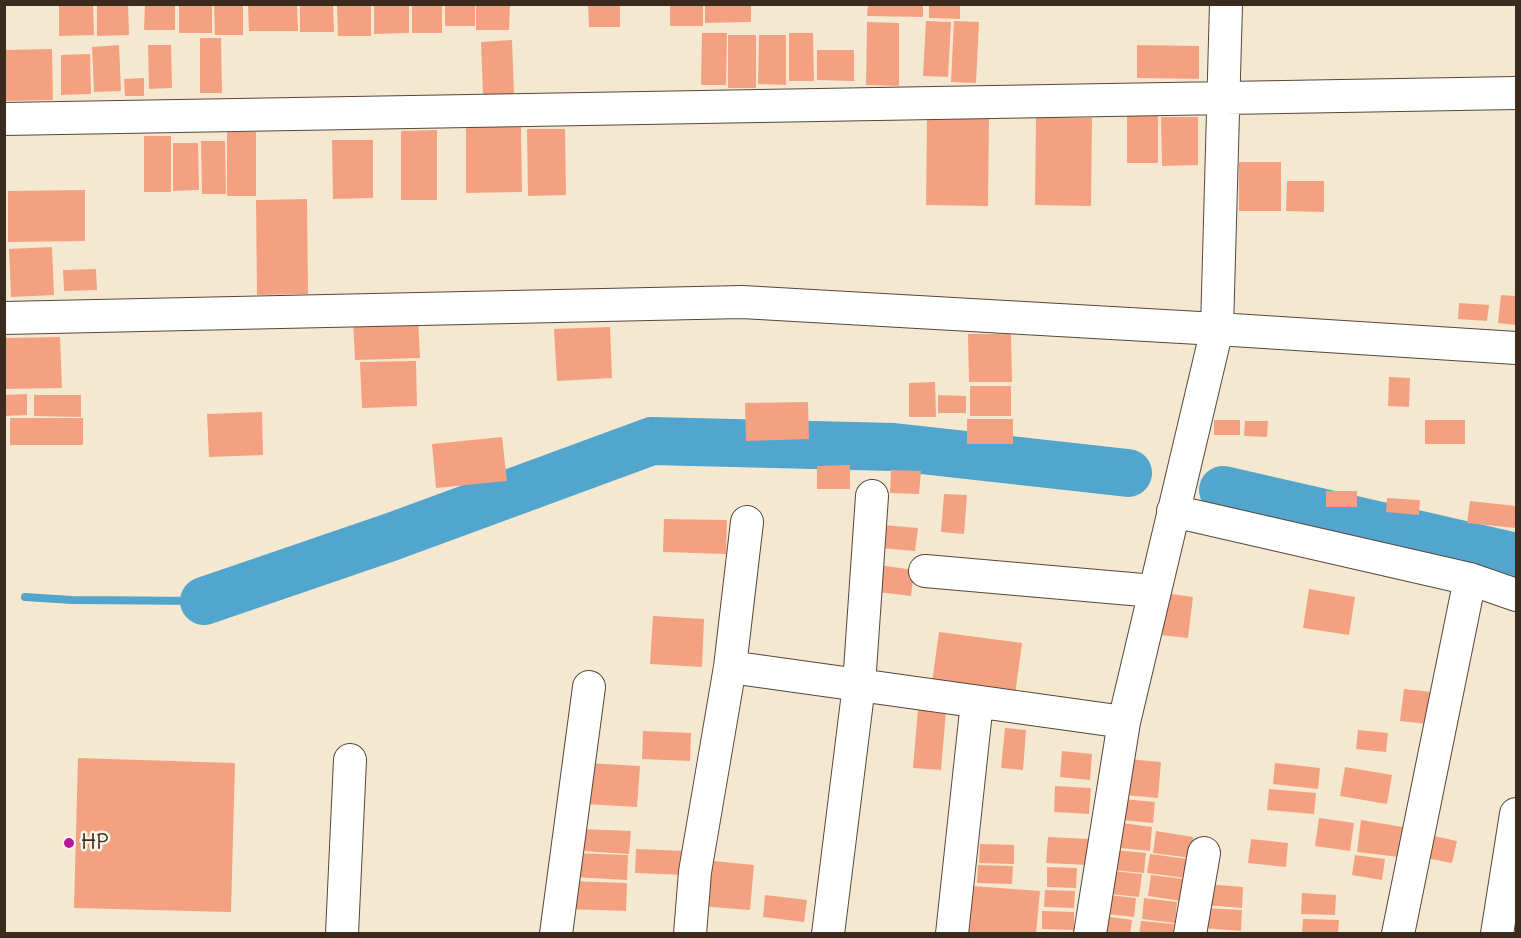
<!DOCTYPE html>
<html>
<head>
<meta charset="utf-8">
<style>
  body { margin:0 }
  #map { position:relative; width:1521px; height:938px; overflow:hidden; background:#f4e9d0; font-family:Delius,sans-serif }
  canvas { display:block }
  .frame { position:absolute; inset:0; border:6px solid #3b2a1e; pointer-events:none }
</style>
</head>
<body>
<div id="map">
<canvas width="1521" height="938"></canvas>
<div class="frame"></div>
</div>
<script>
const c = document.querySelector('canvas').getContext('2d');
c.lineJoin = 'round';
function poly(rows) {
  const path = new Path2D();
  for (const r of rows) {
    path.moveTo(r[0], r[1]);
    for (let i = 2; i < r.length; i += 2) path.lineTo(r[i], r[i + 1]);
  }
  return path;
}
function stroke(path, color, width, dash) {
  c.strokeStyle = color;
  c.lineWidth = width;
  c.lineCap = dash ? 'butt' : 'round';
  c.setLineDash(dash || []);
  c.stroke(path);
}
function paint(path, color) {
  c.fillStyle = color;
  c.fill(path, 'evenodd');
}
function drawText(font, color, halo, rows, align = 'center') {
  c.font = font + ' Delius,sans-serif';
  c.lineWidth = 5;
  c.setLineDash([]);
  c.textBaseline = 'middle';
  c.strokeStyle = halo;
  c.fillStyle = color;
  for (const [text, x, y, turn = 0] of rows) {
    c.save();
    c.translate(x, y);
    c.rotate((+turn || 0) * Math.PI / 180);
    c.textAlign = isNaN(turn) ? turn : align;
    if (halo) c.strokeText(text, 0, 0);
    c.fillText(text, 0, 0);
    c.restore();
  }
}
stroke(poly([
  [25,597,72,600,204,601]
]), '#52a5cd', 8);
stroke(poly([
  [1223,490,1516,557],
  [204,601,391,537,652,441,894,447,1128,473]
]), '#52a5cd', 48);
paint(poly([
  [59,4,93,4,94,35,59,36],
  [97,4,128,4,129,35,97,36],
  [145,4,175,4,175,30,144,30],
  [179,4,212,4,212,33,179,33],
  [214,4,243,4,243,35,215,35],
  [248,4,297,4,298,31,249,31],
  [300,4,333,4,334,32,300,32],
  [337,4,371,4,371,36,338,36],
  [374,4,409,4,409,33,374,34],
  [412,4,442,4,442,33,412,33],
  [445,4,475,4,475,26,445,26],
  [476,4,510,4,509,30,476,30],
  [588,4,620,4,620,27,589,27],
  [670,4,703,4,703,26,670,26],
  [705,4,751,4,751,22,705,23],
  [868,4,923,4,923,17,867,16],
  [929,4,960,4,960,19,929,18],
  [926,21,951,22,948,77,923,76],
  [954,21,979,22,976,83,951,82],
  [867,22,899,23,899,86,866,85],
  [702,33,727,33,726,85,701,85],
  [789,33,813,33,814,81,789,81],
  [728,35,756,35,756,88,728,88],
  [759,35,786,35,786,85,758,84],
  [200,38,221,38,222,93,200,93],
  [512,40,514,94,483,95,481,42],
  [119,45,121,91,94,92,92,47],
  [148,45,171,45,172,88,149,89],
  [1137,45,1199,46,1199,79,1137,78],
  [52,49,53,100,4,101,4,50],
  [817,50,854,50,854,81,817,80],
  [90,54,91,94,61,95,61,55],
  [144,78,144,96,125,96,124,79],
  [1158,115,1158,163,1127,163,1127,116],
  [927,117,989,117,988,206,926,205],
  [1036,117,1092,118,1091,206,1035,205],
  [1161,117,1198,117,1198,165,1162,166],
  [521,125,522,192,466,193,466,126],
  [527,129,565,129,566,195,528,196],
  [437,130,437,200,401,200,401,131],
  [227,132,256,132,256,196,227,196],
  [144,136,171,136,171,192,144,192],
  [332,140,373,140,373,198,333,199],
  [201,141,225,141,226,194,202,194],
  [173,143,198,143,199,190,173,191],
  [1239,162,1281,162,1281,211,1239,211],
  [1287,181,1324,181,1324,212,1286,211],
  [85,190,85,241,8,242,8,191],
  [307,199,308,294,257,295,256,200],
  [52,247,54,295,11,297,9,249],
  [96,269,97,290,64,291,63,270],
  [1501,295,1516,296,1516,325,1498,323],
  [1459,303,1489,305,1487,321,1458,319],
  [418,317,420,358,355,360,353,320],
  [610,327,612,378,557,381,554,329],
  [968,334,1011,334,1012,382,969,382],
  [60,337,62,388,4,389,4,338],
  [416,361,417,406,362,408,360,362],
  [1389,377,1410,378,1409,407,1388,406],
  [935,382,936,417,909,417,909,383],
  [970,386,1011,386,1011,416,970,416],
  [27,394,27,415,4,416,4,395],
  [34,395,81,395,81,417,34,416],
  [938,395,966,396,966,413,938,413],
  [808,402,809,439,746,441,745,403],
  [262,412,263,455,209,457,207,414],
  [10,418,83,418,83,445,10,445],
  [967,419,1013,419,1013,444,967,444],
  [1214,420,1240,420,1240,435,1214,435],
  [1425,420,1465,420,1465,444,1425,444],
  [1245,421,1268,421,1267,437,1244,436],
  [502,437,507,481,436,488,432,444],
  [850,465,850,489,817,489,817,466],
  [891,470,921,471,919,494,890,493],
  [1326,491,1357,491,1357,507,1326,507],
  [944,494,967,495,964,534,941,532],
  [1387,498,1420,500,1419,515,1386,512],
  [1470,501,1516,506,1516,528,1467,523],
  [664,519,727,520,726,554,663,552],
  [883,525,918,528,915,551,880,548],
  [872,564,914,570,911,596,869,591],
  [1309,589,1355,597,1349,635,1303,628],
  [1157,592,1193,597,1188,638,1151,634],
  [653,616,704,619,702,667,650,664],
  [939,632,1022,643,1015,695,932,683],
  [1404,689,1432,692,1428,724,1400,721],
  [918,709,946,711,941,770,913,768],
  [1005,728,1026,730,1023,770,1001,768],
  [1358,730,1388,733,1386,752,1356,749],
  [643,731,691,733,690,761,642,759],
  [1062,751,1092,754,1090,780,1060,777],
  [78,758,235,763,231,912,74,908],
  [1127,759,1161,762,1158,798,1123,795],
  [586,763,640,766,637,807,584,804],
  [1275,763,1320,768,1318,789,1273,784],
  [1345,767,1392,775,1387,804,1340,796],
  [1055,786,1091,788,1089,814,1054,812],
  [1269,789,1316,793,1314,814,1267,810],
  [1124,799,1155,802,1153,823,1122,820],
  [1319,818,1354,823,1350,851,1315,846],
  [1361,820,1403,827,1399,857,1357,852],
  [1114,822,1152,827,1150,851,1111,847],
  [583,829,631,831,629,854,582,851],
  [1156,831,1193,837,1191,858,1153,853],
  [1425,834,1457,841,1452,863,1421,857],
  [1048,837,1090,839,1089,865,1046,863],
  [1251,839,1288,843,1286,867,1248,863],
  [980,844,1014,845,1014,864,979,863],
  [636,849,687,851,686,875,635,873],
  [1114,850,1146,853,1144,873,1112,870],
  [574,853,628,855,627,880,573,877],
  [1150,854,1188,859,1186,878,1147,873],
  [1355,855,1385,859,1382,880,1352,875],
  [704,860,754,865,750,910,700,906],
  [978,865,1013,866,1012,884,977,883],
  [1047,867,1077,868,1076,888,1047,887],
  [1113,871,1142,874,1139,897,1110,894],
  [1151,875,1184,879,1181,901,1148,896],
  [567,881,627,883,626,911,567,909],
  [1206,884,1243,887,1242,908,1204,905],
  [972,886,1040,891,1036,934,968,934],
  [1045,890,1075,891,1074,908,1044,907],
  [1302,893,1336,895,1335,915,1301,914],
  [765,895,807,900,804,922,763,917],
  [1108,895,1136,898,1134,917,1106,914],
  [1144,898,1177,902,1175,923,1142,919],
  [1204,908,1242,910,1241,931,1202,928],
  [1042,911,1074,912,1074,930,1042,929],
  [1104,916,1132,920,1130,934,1102,934],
  [1303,919,1339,920,1338,934,1302,934],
  [1141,921,1174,924,1173,934,1139,934]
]), '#f4a181');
const minor = poly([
  [4,119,1516,93],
  [4,318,742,302,1217,329,1516,348],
  [1173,511,1470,579,1516,595],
  [925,571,1154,591],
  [730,667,1124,722],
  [342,934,350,760],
  [556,934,589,687],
  [690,934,695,872,730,667,747,522],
  [828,934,859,685,872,496],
  [952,934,977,702],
  [1090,934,1124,722,1217,329,1226,4],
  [1190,934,1204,853],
  [1398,934,1470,579],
  [1497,934,1516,814]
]);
stroke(minor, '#574739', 34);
stroke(minor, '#fff', 32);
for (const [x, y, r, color] of [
  [69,843,6,"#b5179e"]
]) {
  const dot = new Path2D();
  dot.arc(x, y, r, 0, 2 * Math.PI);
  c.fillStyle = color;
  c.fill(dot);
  stroke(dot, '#fcf5e5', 2);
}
drawText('21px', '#3b2a1e', '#fcf5e5', [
  ["HP",81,843]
], 'left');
</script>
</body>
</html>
